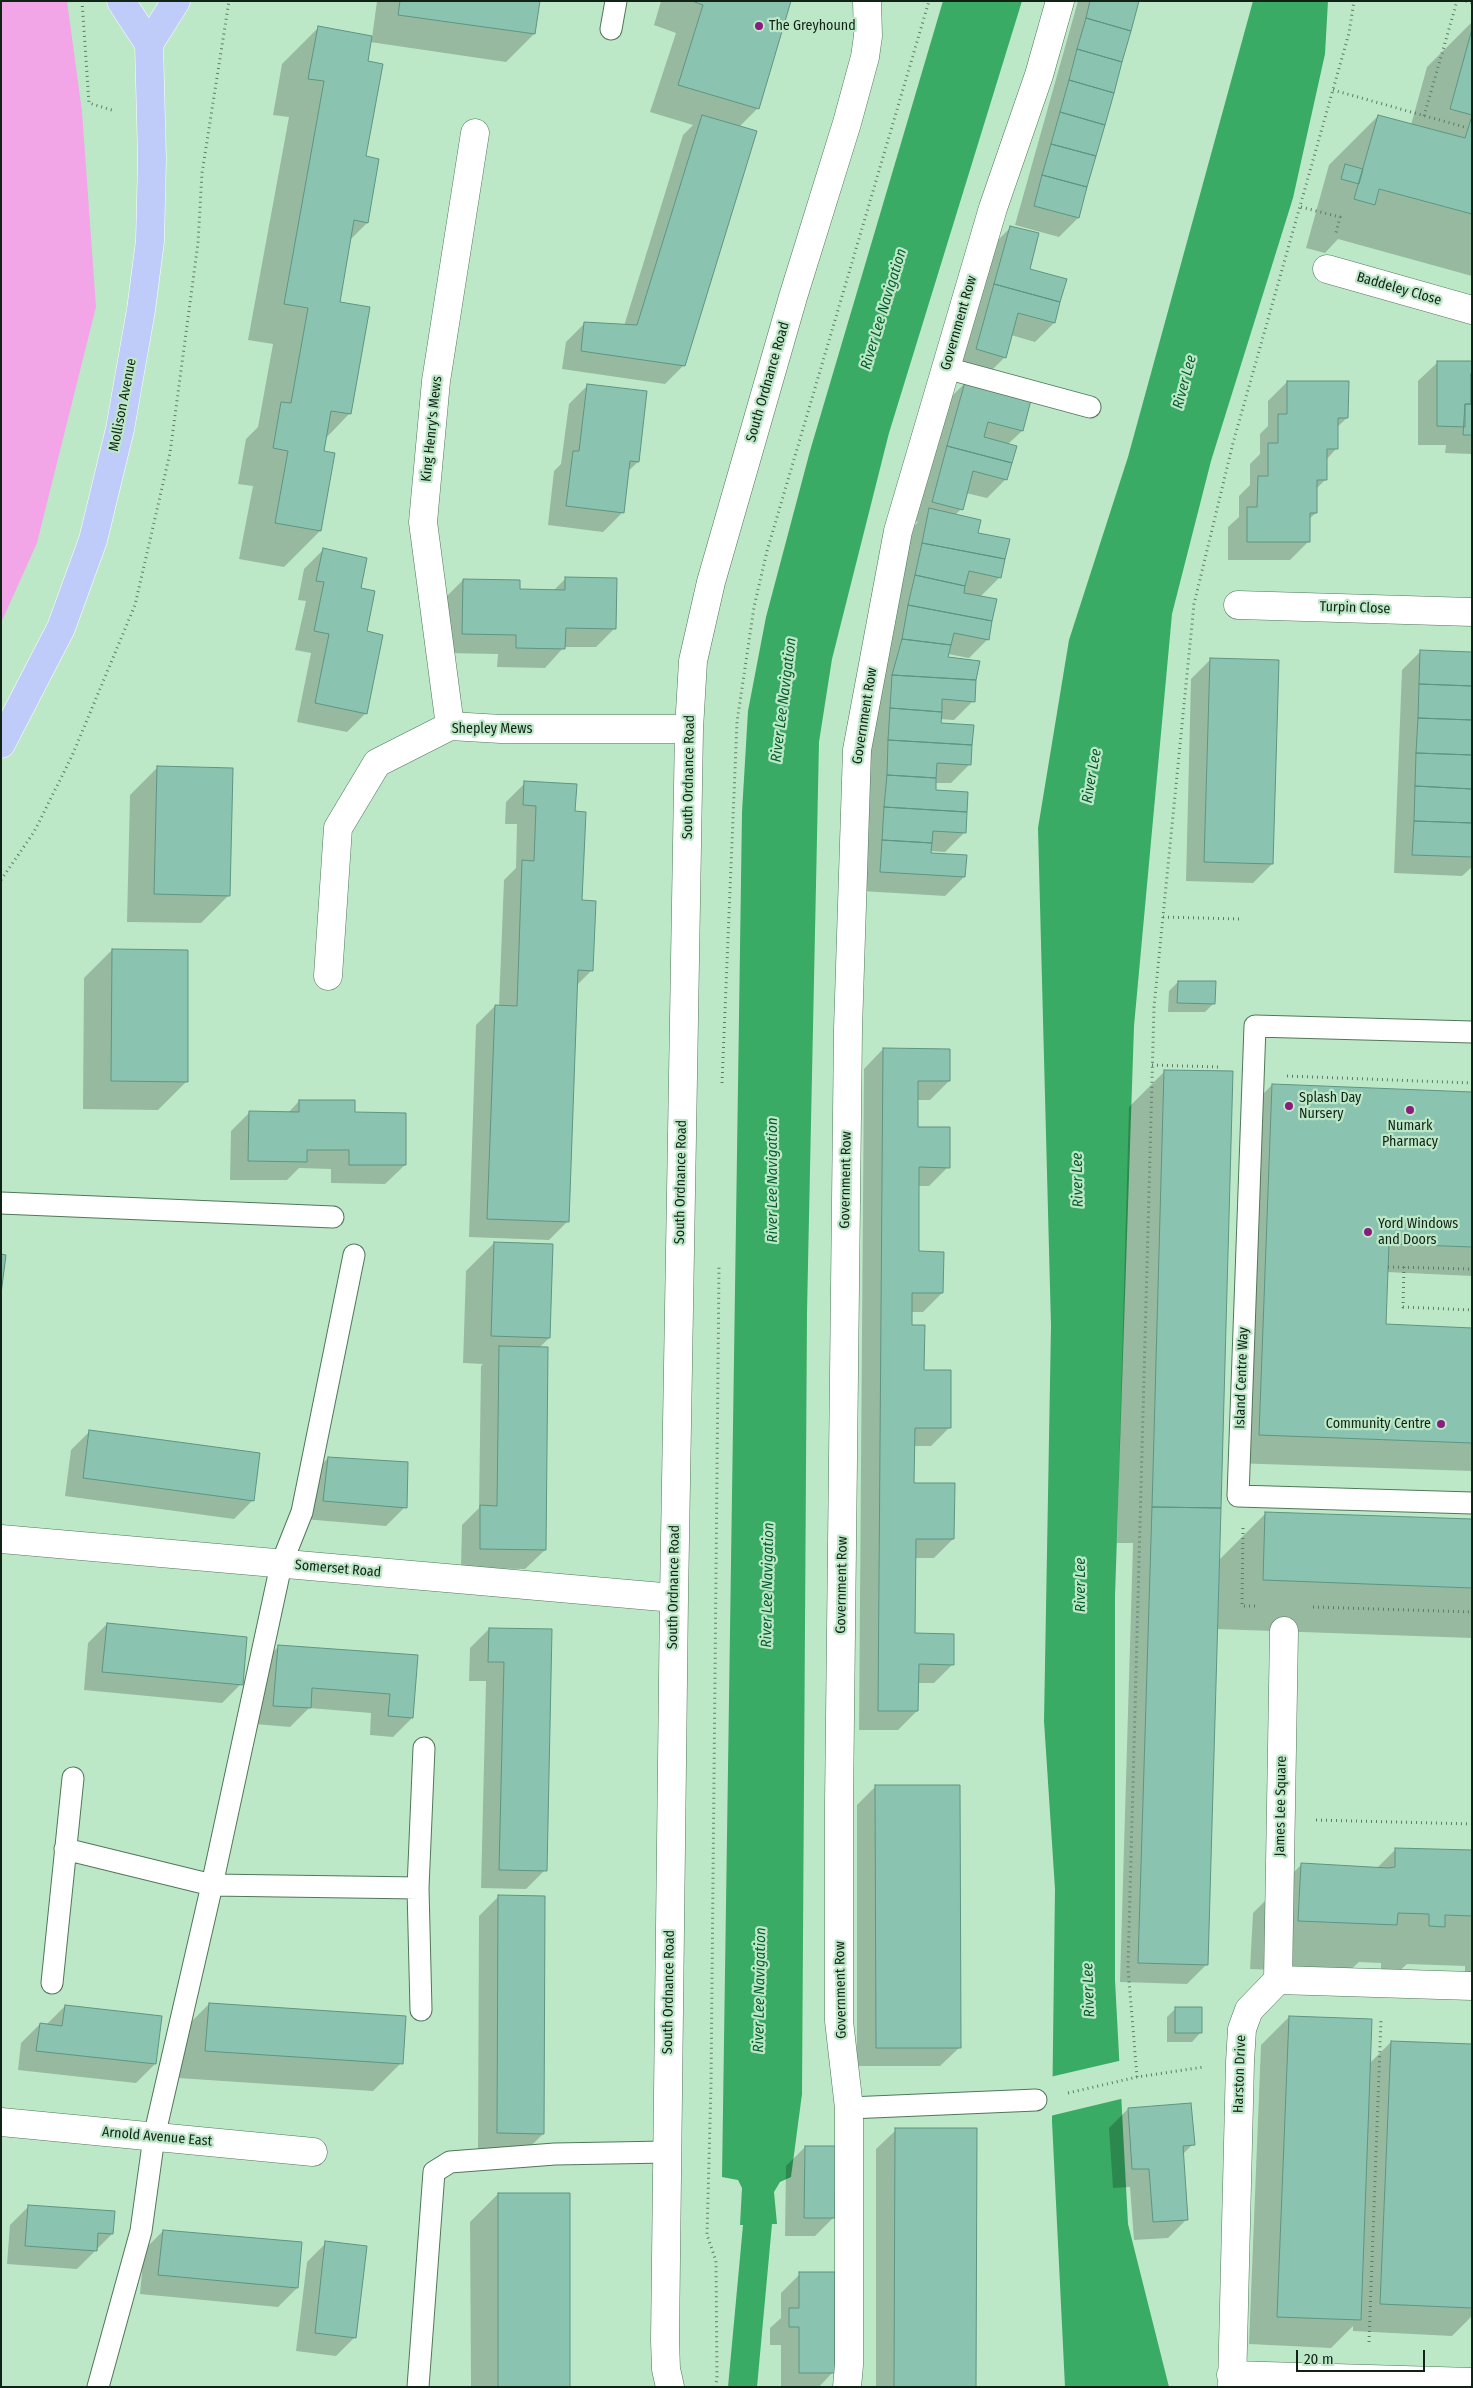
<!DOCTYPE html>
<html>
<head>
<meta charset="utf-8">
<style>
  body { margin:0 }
  #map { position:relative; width:1473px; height:2388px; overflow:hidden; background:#bde8c7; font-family:"Fira Sans Condensed",sans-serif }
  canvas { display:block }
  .frame { position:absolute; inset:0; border:2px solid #112216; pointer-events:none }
  .scale { position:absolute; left:1296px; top:2350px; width:129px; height:22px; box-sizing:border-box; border:2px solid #112216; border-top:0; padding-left:6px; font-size:15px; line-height:18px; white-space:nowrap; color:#112216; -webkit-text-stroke:4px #bde8c7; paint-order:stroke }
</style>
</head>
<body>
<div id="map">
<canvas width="1473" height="2388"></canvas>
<div class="frame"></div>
<div class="scale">20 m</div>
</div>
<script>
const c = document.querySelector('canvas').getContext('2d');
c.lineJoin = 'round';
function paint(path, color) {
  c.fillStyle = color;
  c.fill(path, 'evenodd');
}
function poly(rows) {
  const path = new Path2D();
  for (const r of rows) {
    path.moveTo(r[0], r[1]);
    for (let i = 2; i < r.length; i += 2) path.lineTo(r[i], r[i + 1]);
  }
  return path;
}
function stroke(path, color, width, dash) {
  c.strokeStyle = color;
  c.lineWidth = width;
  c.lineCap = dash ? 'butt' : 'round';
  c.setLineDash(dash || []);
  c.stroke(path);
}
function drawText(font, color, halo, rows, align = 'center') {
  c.font = font + ' "Fira Sans Condensed",sans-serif';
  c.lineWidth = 4.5;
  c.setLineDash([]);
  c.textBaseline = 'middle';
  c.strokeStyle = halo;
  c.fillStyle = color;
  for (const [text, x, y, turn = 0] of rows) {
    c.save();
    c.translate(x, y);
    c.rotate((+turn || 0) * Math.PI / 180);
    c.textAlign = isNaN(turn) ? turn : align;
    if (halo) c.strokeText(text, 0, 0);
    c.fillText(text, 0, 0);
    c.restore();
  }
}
paint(poly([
  [1,1,67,1,82,111,96,307,37,543,1,623]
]), '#f2a5e7');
paint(poly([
  [943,1,1022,1,889,433,832,659,819,742,807,1312,802,2094,791,2177,780,2182,774,2192,777,2224,772,2224,757,2387,728,2387,743,2225,740,2225,742,2188,738,2180,722,2177,742,812,748,711,766,617,810,451],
  [1253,1,1328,1,1325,54,1293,198,1211,461,1172,614,1134,1026,1115,1596,1115,1980,1128,2224,1169,2387,1065,2387,1052,2121,1055,1889,1044,1721,1051,1326,1038,828,1069,640,1128,457]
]), '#39ab64');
paint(poly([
  [1123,2060,1125,2098,1050,2116,1050,2077]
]), '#bde8c7');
paint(poly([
  [377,1,539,1,534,34,506,62,370,42,366,62,364,157,378,160,367,223,350,240,338,303,350,413,325,439,320,531,284,567,239,559,253,486,238,484,246,439,258,427,273,344,248,340,289,117,273,115,282,64,318,28,372,38],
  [661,1,789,1,758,108,739,127,684,365,665,384,562,369,566,342,585,323,624,326,683,135,693,125,650,112,676,33,654,25],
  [1078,1,1138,1,1078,218,1059,237,1015,225],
  [1472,22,1472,276,1338,239,1325,253,1306,248,1329,165,1378,116,1411,125,1427,67],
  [1011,227,1028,270,1065,280,1054,323,1035,342,1011,335,1005,357,986,376,958,368,992,246],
  [1438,362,1472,375,1472,454,1445,453,1446,445,1418,445,1418,381],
  [1287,382,1347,418,1336,428,1336,449,1326,460,1325,480,1316,489,1316,513,1309,519,1309,541,1290,560,1228,560,1228,527,1239,517,1239,496,1250,485,1250,464,1260,454,1260,434,1268,426,1268,401],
  [965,383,1022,431,1008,444,1006,479,987,498,966,493,961,509,955,515,977,534,1000,577,980,597,988,639,969,658,948,654,947,658,975,680,973,701,954,720,940,719,940,724,970,764,951,783,935,783,934,791,964,833,945,852,930,851,930,854,964,877,945,896,862,891,874,695,911,529,918,522,913,521,946,402],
  [588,385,638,462,627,472,622,513,603,532,548,525,554,471,561,464,569,404],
  [323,550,360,589,365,632,366,713,347,732,297,722,311,653,295,650,306,601,298,600,304,569],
  [566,578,615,628,596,647,564,647,545,668,497,667,498,654,443,653,444,599,463,580,519,591,553,591],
  [1421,651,1472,653,1472,867,1462,876,1394,873,1402,670],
  [1210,660,1272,864,1253,883,1186,881,1191,679],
  [158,767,229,895,201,923,127,922,130,795],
  [525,783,574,812,581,901,592,970,577,985,568,1221,549,1240,469,1237,476,1025,495,1006,499,1006,504,880,516,868,517,824,505,824,506,802],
  [112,950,186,1082,158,1110,83,1109,84,978],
  [1178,982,1214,1003,1205,1012,1168,1012,1169,991],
  [883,1049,949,1081,930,1100,917,1100,917,1128,948,1167,929,1186,918,1186,917,1252,942,1293,923,1312,910,1312,910,1326,923,1372,950,1427,931,1446,913,1446,913,1484,953,1539,934,1558,914,1558,913,1634,953,1664,934,1683,917,1683,917,1711,898,1730,859,1730,864,1069],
  [1165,1071,1218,1561,1266,1513,1472,1521,1472,1638,1216,1629,1206,1965,1187,1984,1120,1982,1133,1543,1117,1543,1129,1107],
  [1272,1085,1472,1093,1472,1276,1386,1272,1384,1326,1472,1329,1472,1471,1232,1463,1244,1113],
  [299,1101,354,1113,405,1165,385,1184,331,1183,331,1169,299,1168,287,1180,230,1180,231,1131,250,1112,288,1113],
  [494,1243,549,1338,539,1348,545,1550,525,1569,461,1568,462,1525,479,1508,481,1366,483,1364,463,1363,466,1271],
  [90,1431,253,1500,234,1519,65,1496,71,1450],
  [328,1458,405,1507,386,1526,304,1519,309,1477],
  [107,1624,241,1684,222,1703,84,1690,88,1643],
  [489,1629,551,1631,545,1870,526,1889,481,1888,486,1681,469,1681,470,1648],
  [279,1646,417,1656,412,1718,393,1737,370,1735,371,1713,309,1708,290,1727,255,1724,260,1665],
  [876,1786,960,2047,940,2066,857,2066,857,1805],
  [1396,1849,1472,1852,1472,1979,1465,1978,1465,1966,1407,1964,1395,1975,1381,1975,1381,1963,1359,1962,1347,1973,1250,1969,1253,1913,1302,1864,1376,1869],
  [498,1897,543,2134,524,2153,478,2152,479,1916],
  [209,2004,401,2063,373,2091,178,2078,181,2032],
  [65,2006,155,2064,136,2083,18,2070,21,2043,40,2024,46,2025],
  [1176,2008,1201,2032,1192,2042,1167,2042,1167,2017],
  [1289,2017,1369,2064,1391,2042,1472,2045,1472,2316,1452,2336,1353,2331,1353,2326,1331,2348,1249,2344,1261,2045],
  [1128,2109,1193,2144,1182,2155,1187,2219,1168,2238,1134,2240,1130,2187,1113,2188,1109,2128],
  [896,2130,975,2387,876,2387,876,2149],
  [805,2147,834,2217,815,2236,785,2236,786,2166],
  [498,2194,569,2387,471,2387,470,2222],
  [29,2206,112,2234,77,2269,7,2264,10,2225],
  [163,2231,297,2288,278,2307,140,2294,144,2250],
  [326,2243,355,2337,336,2356,296,2351,307,2262],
  [800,2274,833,2372,819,2387,781,2387,781,2345,770,2345,770,2328,781,2318,781,2293]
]), '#0003');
const building = poly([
  [400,1,540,1,535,34,398,15,400,1],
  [692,1,791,1,759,109,678,85,703,5,692,1],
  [1090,1,1139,1,1131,31,1086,18,1090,1],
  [1086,18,1131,31,1122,62,1077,49,1086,18],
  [318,26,372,36,368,61,383,64,366,156,379,159,368,223,354,220,340,302,370,307,351,414,331,411,324,451,335,453,321,531,275,523,288,451,273,448,281,402,291,403,308,308,284,304,324,81,308,79,318,26],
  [1472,29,1472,115,1450,109,1472,29],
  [1077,49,1122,62,1114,93,1069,80,1077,49],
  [1069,80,1114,93,1105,125,1060,112,1069,80],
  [1060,112,1105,125,1096,156,1051,144,1060,112],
  [702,115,757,131,685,366,581,351,584,322,637,325,702,115],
  [1378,115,1465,138,1472,116,1472,214,1379,189,1375,205,1354,199,1378,115],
  [1051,144,1096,156,1087,187,1042,175,1051,144],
  [1345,164,1363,169,1359,184,1341,179,1345,164],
  [1042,175,1087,187,1079,218,1034,206,1042,175],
  [1010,226,1039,233,1030,269,1067,279,1060,302,994,284,1010,226],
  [994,284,1060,302,1055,323,1018,313,1006,358,976,349,994,284],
  [1437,361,1472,361,1471,404,1465,404,1465,427,1437,426,1437,361],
  [1471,374,1472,435,1463,435,1465,404,1471,404,1471,374],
  [1287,381,1349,381,1348,418,1338,418,1338,449,1327,449,1327,480,1317,480,1317,513,1310,513,1310,542,1247,542,1247,507,1257,507,1258,476,1268,476,1268,443,1278,443,1278,414,1287,414,1287,381],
  [965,382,1031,400,1023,431,988,422,984,437,1017,446,1012,463,947,446,965,382],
  [587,384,647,391,639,462,630,461,624,513,566,506,573,451,579,451,587,384],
  [947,446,1012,463,1007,480,973,471,963,510,932,502,947,446],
  [929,508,981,520,978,533,1010,539,1005,559,922,543,929,508],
  [922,543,1005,559,1001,578,969,571,965,586,915,575,922,543],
  [323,548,367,558,361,588,375,591,367,631,383,635,367,714,315,703,329,634,314,631,324,582,316,581,323,548],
  [915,575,965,586,964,593,997,599,992,621,908,605,915,575],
  [565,577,617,578,616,629,566,628,565,649,516,648,516,635,462,634,463,579,520,580,520,589,565,590,565,577],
  [908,605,992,621,989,640,954,633,951,645,902,639,908,605],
  [902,639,951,645,948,657,980,661,976,680,892,675,902,639],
  [1420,650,1472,652,1472,686,1419,684,1420,650],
  [1210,658,1279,660,1273,864,1204,862,1210,658],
  [892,675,976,680,975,702,942,699,942,712,890,708,892,675],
  [1419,684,1472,686,1472,720,1418,718,1419,684],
  [890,708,942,712,941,723,974,725,972,745,888,740,890,708],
  [1418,718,1472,720,1472,755,1416,753,1418,718],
  [888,740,972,745,971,765,937,763,936,778,887,775,888,740],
  [1416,753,1472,755,1472,789,1415,786,1416,753],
  [157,766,233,768,230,896,154,894,157,766],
  [887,775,936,778,936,790,968,792,967,812,884,807,887,775],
  [524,781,577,784,575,811,586,812,582,900,596,901,593,971,578,970,569,1222,487,1219,495,1005,517,1006,522,860,534,861,536,806,523,805,524,781],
  [1415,786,1472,789,1472,823,1414,821,1415,786],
  [884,807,967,812,966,833,933,831,932,843,882,840,884,807],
  [1414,821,1472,823,1472,857,1412,855,1414,821],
  [882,840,932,843,931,853,967,855,965,877,880,872,882,840],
  [112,949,188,950,188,1082,111,1081,112,949],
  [1178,981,1216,981,1215,1004,1177,1003,1178,981],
  [883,1048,950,1049,950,1081,918,1081,918,1127,950,1127,950,1168,919,1167,919,1251,944,1252,943,1293,912,1293,912,1325,925,1325,924,1370,951,1370,951,1428,915,1428,914,1483,955,1483,954,1539,916,1539,915,1633,954,1634,954,1665,919,1664,918,1711,878,1711,883,1048],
  [1164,1070,1233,1071,1221,1508,1152,1507,1164,1070],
  [1272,1084,1472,1092,1472,1247,1389,1244,1386,1324,1472,1328,1472,1443,1259,1435,1272,1084],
  [299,1100,355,1100,355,1112,406,1113,406,1165,349,1165,349,1150,307,1150,307,1162,248,1161,249,1111,299,1112,299,1100],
  [494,1242,553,1244,550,1338,491,1336,494,1242],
  [1,1254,6,1255,1,1294,1,1254],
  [499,1346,548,1347,546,1550,480,1549,480,1505,497,1506,499,1346],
  [89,1430,260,1453,254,1501,83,1478,89,1430],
  [328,1457,408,1462,407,1508,323,1501,328,1457],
  [1152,1507,1221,1508,1208,1965,1138,1963,1152,1507],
  [1265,1512,1472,1519,1472,1588,1263,1580,1265,1512],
  [107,1623,247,1637,243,1685,102,1672,107,1623],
  [489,1628,552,1629,547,1871,499,1870,504,1662,488,1662,489,1628],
  [278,1645,418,1655,413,1718,388,1716,390,1694,312,1688,311,1708,273,1706,278,1645],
  [875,1785,960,1785,961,2048,876,2048,875,1785],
  [1395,1848,1472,1850,1472,1916,1445,1915,1445,1927,1429,1926,1429,1914,1398,1913,1397,1925,1298,1921,1301,1863,1388,1868,1395,1867,1395,1848],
  [498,1895,545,1896,544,2134,497,2133,498,1895],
  [209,2003,406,2016,403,2064,205,2051,209,2003],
  [65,2005,162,2016,156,2064,36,2051,40,2023,62,2026,65,2005],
  [1175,2007,1202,2007,1202,2033,1175,2033,1175,2007],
  [1289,2016,1372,2019,1361,2320,1277,2317,1289,2016],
  [1391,2041,1472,2044,1472,2308,1380,2304,1391,2041],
  [1191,2103,1195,2145,1183,2146,1188,2220,1153,2222,1149,2169,1132,2169,1128,2108,1191,2103],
  [895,2128,977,2128,976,2387,894,2387,895,2128],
  [805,2146,836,2146,835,2218,804,2218,805,2146],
  [498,2193,570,2193,570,2387,498,2387,498,2193],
  [28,2205,115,2211,113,2234,98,2233,97,2251,25,2246,28,2205],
  [163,2230,302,2242,298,2288,158,2275,163,2230],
  [325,2241,367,2246,356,2338,315,2333,325,2241],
  [799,2272,835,2272,835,2373,799,2373,799,2327,789,2327,789,2308,799,2308,799,2272]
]);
paint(building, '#8bc3b1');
stroke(building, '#5e9483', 1);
const service = poly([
  [611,29,616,1],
  [946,368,1090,407],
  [1472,1032,1255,1026,1238,1496,1472,1503],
  [1,1203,333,1217],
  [65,1849,212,1885,418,1888],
  [52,1983,73,1778],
  [421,2010,418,1888,424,1748],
  [849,2108,1036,2100],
  [98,2387,141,2231,154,2137,212,1885,281,1565,302,1512,354,1255],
  [418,2387,434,2172,450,2162,555,2154,667,2152]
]);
const minor = poly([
  [1327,269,1472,310],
  [1238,605,1472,612],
  [450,726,423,522,436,381,475,133],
  [328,976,338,828,377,763,450,726,501,729,689,729],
  [1,1539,674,1598],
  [1278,1980,1284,1631],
  [1,2122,313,2152],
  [1231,2375,1472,2382],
  [670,2387,666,2369,665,2340,674,1598,689,729,693,661,711,582,793,297,847,123,865,57,868,36,867,1],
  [847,2387,849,2365,849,2108,839,2021,839,1803,848,1029,857,750,898,531,993,208,1039,75,1060,1],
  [1232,2387,1240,2062,1242,2029,1249,2010,1278,1980,1472,1986]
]);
const primary = poly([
  [149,44,176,1],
  [1,744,61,628,93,540,120,429,141,310,150,241,152,159,149,44,121,1]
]);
stroke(service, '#50775a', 23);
stroke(minor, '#50775a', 29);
stroke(primary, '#fff', 29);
stroke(poly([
  [82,1,89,103,115,111],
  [1466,1,1472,3],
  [1333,90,1468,128],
  [1424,116,1457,1],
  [1301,207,1340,217,1336,233],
  [1,880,34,832,72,756,135,605,170,453,198,243,202,173,229,1],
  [1163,917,1239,919],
  [1152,1065,1219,1067],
  [1287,1076,1472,1083],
  [722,1083,737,722,754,607,767,551,929,1],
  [1388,1267,1472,1269],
  [1404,1267,1403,1307,1472,1310],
  [1243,1528,1242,1606,1257,1606],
  [1313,1607,1472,1612],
  [1316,1820,1472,1824],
  [1137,2077,1128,1968,1154,1007,1194,604,1233,443,1349,33,1354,1],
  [1068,2093,1137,2077,1204,2067],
  [1369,2342,1381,2019],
  [715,2387,717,2379,716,2261,707,2235,711,2085,719,1267]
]), '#5e7b66', 3, [1, 4]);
stroke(service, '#fff', 21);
stroke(minor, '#fff', 28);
stroke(primary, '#bfcbf8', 28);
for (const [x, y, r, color] of [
  [759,26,5,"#8a1c80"],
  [1289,1106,5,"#8a1c80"],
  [1410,1110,5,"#8a1c80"],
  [1368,1232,5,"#8a1c80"],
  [1441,1424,5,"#8a1c80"]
]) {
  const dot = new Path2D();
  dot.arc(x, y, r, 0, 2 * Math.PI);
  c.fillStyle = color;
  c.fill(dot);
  stroke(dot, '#bde8c7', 2);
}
drawText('14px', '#112216', '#bde8c7', [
  ["The Greyhound",769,26],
  ["Splash Day",1299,1098],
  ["Nursery",1299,1114],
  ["Numark",1410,1126,"center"],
  ["Pharmacy",1410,1142,"center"],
  ["Yord Windows",1378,1224],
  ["and Doors",1378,1240],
  ["Community Centre",1431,1424,"right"]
], 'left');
drawText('14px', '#112216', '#bde8c7', [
  ["Baddeley Close",1399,289,16],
  ["Government Row",959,323,-74],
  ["South Ordnance Road",768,382,-74],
  ["Mollison Avenue",123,405,-79],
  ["King Henry's Mews",432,429,-84],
  ["Turpin Close",1355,608,2],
  ["Government Row",865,716,-81],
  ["Shepley Mews",492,729],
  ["South Ordnance Road",689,777,-89],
  ["Government Row",846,1180,-89],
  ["South Ordnance Road",681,1182,-89],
  ["Island Centre Way",1242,1378,-88],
  ["Somerset Road",338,1569,5],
  ["Government Row",842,1585,-89],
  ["South Ordnance Road",674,1587,-89],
  ["James Lee Square",1281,1806,-89],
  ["Government Row",841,1990,-91],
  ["South Ordnance Road",669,1992,-89],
  ["Harston Drive",1240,2074,-88],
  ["Arnold Avenue East",157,2137,5]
]);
drawText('italic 15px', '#075c2e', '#bde8c7', [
  ["River Lee Navigation",884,309,-73],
  ["River Lee",1185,382,-75],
  ["River Lee Navigation",784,700,-83],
  ["River Lee",1092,776,-80],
  ["River Lee Navigation",773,1180,-90],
  ["River Lee",1078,1180,-91],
  ["River Lee Navigation",768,1585,-89],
  ["River Lee",1081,1585,-90],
  ["River Lee Navigation",760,1990,-89],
  ["River Lee",1089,1990,-92]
]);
</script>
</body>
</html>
